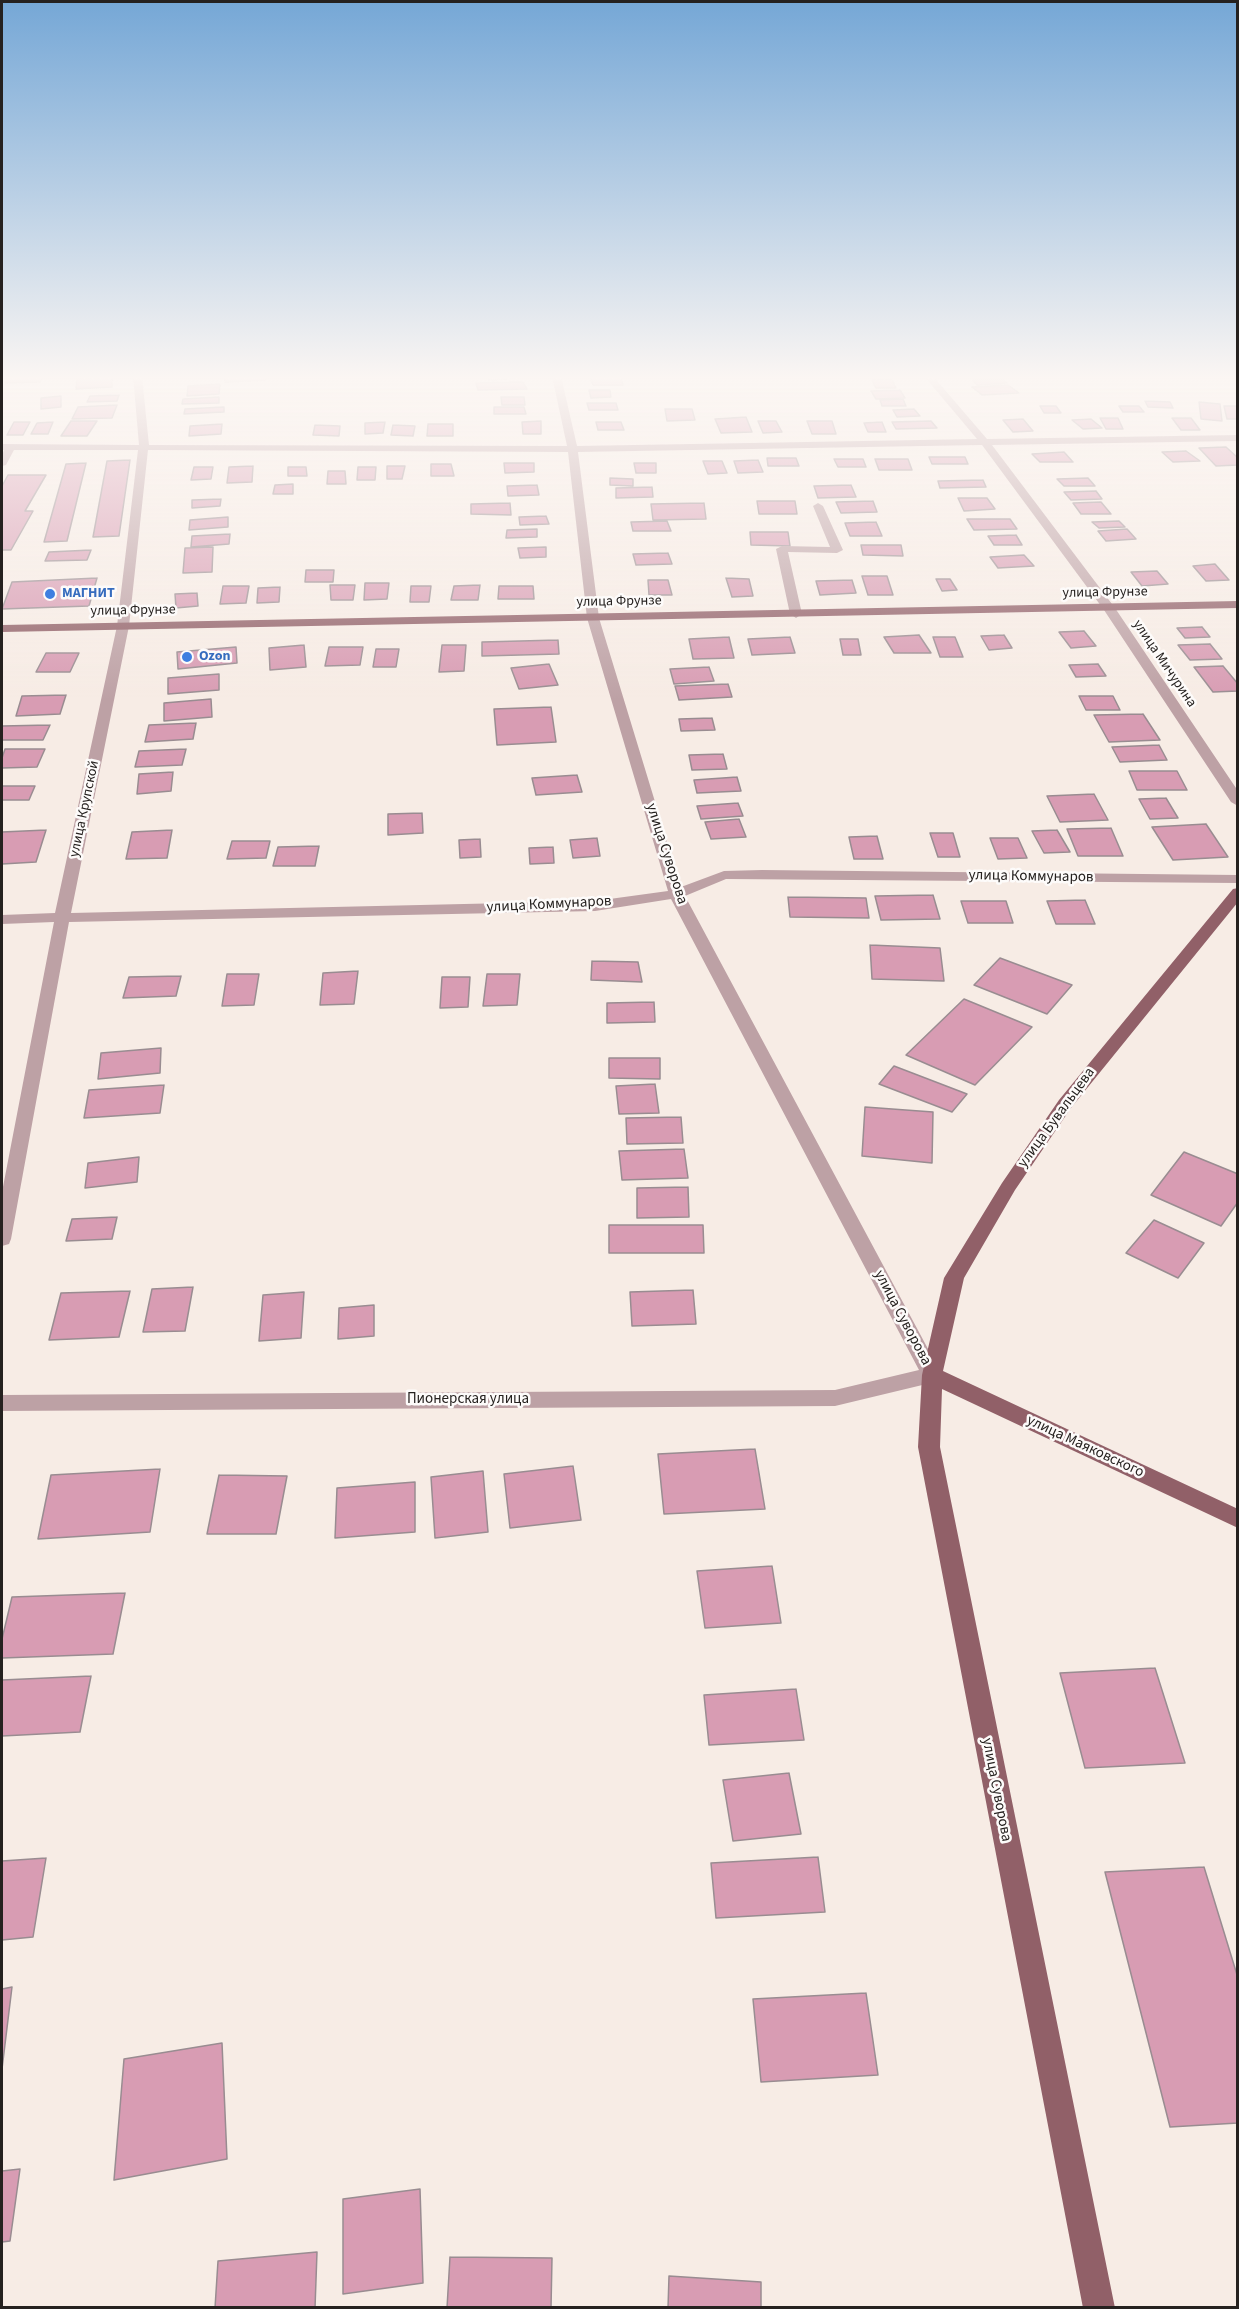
<!DOCTYPE html>
<html>
<head>
<meta charset="utf-8">
<style>
  body { margin:0 }
  #map { position:relative; width:1239px; height:2309px; overflow:hidden; background:#f7ece5; font-family:"Source Sans 3",sans-serif }
  canvas { display:block }
  .frame { position:absolute; inset:0; border:3px solid #25211f; pointer-events:none }
</style>
</head>
<body>
<div id="map">
<canvas width="1239" height="2309"></canvas>
<div class="frame"></div>
</div>
<script>
const c = document.querySelector('canvas').getContext('2d');
c.lineJoin = 'round';
function paint(path, color) {
  c.fillStyle = color;
  c.fill(path, 'evenodd');
}
function poly(rows) {
  const path = new Path2D();
  for (const r of rows) {
    path.moveTo(r[0], r[1]);
    for (let i = 2; i < r.length; i += 2) path.lineTo(r[i], r[i + 1]);
  }
  return path;
}
function stroke(path, color, width, dash) {
  c.strokeStyle = color;
  c.lineWidth = width;
  c.lineCap = dash ? 'butt' : 'round';
  c.setLineDash(dash || []);
  c.stroke(path);
}
function drawText(font, color, halo, rows, align = 'center') {
  c.font = font + ' "Source Sans 3",sans-serif';
  c.lineWidth = 5;
  c.setLineDash([]);
  c.textBaseline = 'middle';
  c.strokeStyle = halo;
  c.fillStyle = color;
  for (const [text, x, y, turn = 0] of rows) {
    c.save();
    c.translate(x, y);
    c.rotate((+turn || 0) * Math.PI / 180);
    c.textAlign = isNaN(turn) ? turn : align;
    if (halo) c.strokeText(text, 0, 0);
    c.fillText(text, 0, 0);
    c.restore();
  }
}
const building = poly([
  [8,376,42,376,40,382,5,383,8,376],
  [225,376,265,376,265,380,225,382,225,376],
  [489,376,519,376,519,378,489,380,489,376],
  [112,377,112,387,76,389,77,379,112,377],
  [590,377,620,377,623,385,593,385,590,377],
  [1002,379,1007,383,977,385,973,380,1002,379],
  [872,380,892,380,896,388,876,388,872,380],
  [523,382,527,389,478,390,476,383,523,382],
  [220,384,219,394,187,396,188,386,220,384],
  [1008,385,1019,393,982,395,972,387,1008,385],
  [589,390,610,390,611,397,591,398,589,390],
  [900,390,905,398,876,399,871,391,900,390],
  [119,395,117,401,87,402,90,396,119,395],
  [61,396,61,407,41,409,41,398,61,396],
  [219,397,219,403,182,404,183,399,219,397],
  [501,397,524,397,525,405,502,405,501,397],
  [903,399,906,406,882,406,880,400,903,399],
  [1145,401,1170,402,1173,408,1148,407,1145,401],
  [1199,402,1220,404,1222,421,1201,419,1199,402],
  [587,403,616,403,618,410,589,410,587,403],
  [117,405,112,418,72,419,78,407,117,405],
  [1040,406,1056,406,1061,413,1044,413,1040,406],
  [1119,406,1139,406,1144,412,1123,412,1119,406],
  [1224,406,1238,406,1238,419,1227,419,1224,406],
  [224,407,224,412,184,414,185,409,224,407],
  [494,407,524,407,526,414,494,414,494,407],
  [665,409,692,409,695,420,667,421,665,409],
  [914,409,920,416,897,417,893,410,914,409],
  [746,417,752,432,721,433,715,419,746,417],
  [1100,418,1118,418,1123,429,1106,429,1100,418],
  [1172,418,1191,418,1200,430,1181,430,1172,418],
  [1023,419,1033,431,1013,432,1003,420,1023,419],
  [1091,419,1102,428,1083,429,1072,420,1091,419],
  [71,421,97,421,87,436,61,436,71,421],
  [541,421,541,434,523,434,522,422,541,421],
  [758,421,776,421,782,432,763,433,758,421],
  [807,421,832,421,836,434,812,434,807,421],
  [931,421,937,428,896,429,892,422,931,421],
  [14,422,30,422,23,435,7,435,14,422],
  [53,422,48,434,31,434,37,423,53,422],
  [385,422,383,433,365,434,365,423,385,422],
  [596,422,621,422,624,430,598,430,596,422],
  [882,422,886,432,868,432,864,423,882,422],
  [222,424,221,434,189,436,190,426,222,424],
  [428,424,453,424,453,436,427,436,428,424],
  [315,425,340,426,339,436,313,435,315,425],
  [393,425,415,426,413,436,391,435,393,425],
  [1226,447,1238,458,1238,465,1216,466,1199,448,1226,447],
  [1186,451,1200,461,1173,462,1162,452,1186,451],
  [1064,452,1073,462,1040,462,1032,454,1064,452],
  [929,457,965,457,968,464,932,464,929,457],
  [767,458,796,458,799,466,768,466,767,458],
  [834,459,863,459,866,467,838,467,834,459],
  [875,459,908,459,912,470,879,470,875,459],
  [130,460,119,536,93,537,107,461,130,460],
  [758,460,763,472,738,473,734,461,758,460],
  [703,461,722,461,727,473,708,474,703,461],
  [86,463,67,541,44,542,66,464,86,463],
  [504,463,534,463,534,472,505,473,504,463],
  [634,463,656,463,656,473,636,473,634,463],
  [431,464,451,464,454,476,431,476,431,464],
  [253,466,252,482,227,483,229,467,253,466],
  [387,466,405,466,402,479,387,479,387,466],
  [194,467,213,467,211,479,191,480,194,467],
  [288,467,306,467,307,476,288,476,288,467],
  [358,467,376,467,375,480,357,480,358,467],
  [328,471,345,471,346,484,327,484,328,471],
  [8,475,46,475,25,511,33,511,11,550,2,550,2,486,8,475],
  [610,478,633,479,633,486,610,485,610,478],
  [1088,478,1095,486,1064,486,1057,479,1088,478],
  [983,480,986,487,940,488,938,481,983,480],
  [293,484,293,494,273,494,275,485,293,484],
  [537,485,539,495,508,496,507,486,537,485],
  [851,485,856,497,818,498,814,486,851,485],
  [652,487,653,497,616,498,616,488,652,487],
  [1096,491,1102,499,1071,500,1064,492,1096,491],
  [958,498,987,498,995,509,964,511,958,498],
  [221,499,220,506,192,508,192,500,221,499],
  [757,501,795,501,797,514,759,514,757,501],
  [873,501,877,512,841,513,836,502,873,501],
  [1101,502,1111,514,1081,514,1073,503,1101,502],
  [510,503,511,515,471,514,471,504,510,503],
  [704,503,706,519,653,520,651,504,704,503],
  [546,516,549,524,520,525,519,517,546,516],
  [228,517,228,527,189,530,190,520,228,517],
  [967,519,1010,519,1017,529,974,530,967,519],
  [667,521,671,531,633,531,631,522,667,521],
  [1119,521,1125,527,1099,528,1092,522,1119,521],
  [876,522,882,536,850,536,845,523,876,522],
  [537,529,537,537,506,538,507,530,537,529],
  [1127,529,1136,539,1106,541,1098,531,1127,529],
  [750,532,788,532,790,546,751,545,750,532],
  [230,534,229,544,191,547,192,536,230,534],
  [1016,535,1022,545,994,545,988,536,1016,535],
  [861,545,901,545,903,556,863,555,861,545],
  [213,547,212,572,183,573,185,548,213,547],
  [546,547,546,557,520,558,518,548,546,547],
  [91,550,87,560,45,561,49,552,91,550],
  [668,553,672,564,636,565,633,554,668,553],
  [1024,555,1034,566,998,568,990,557,1024,555],
  [1215,564,1229,580,1206,581,1193,566,1215,564],
  [306,570,334,570,333,582,305,582,306,570],
  [1157,571,1168,584,1142,586,1131,572,1157,571],
  [862,576,887,576,893,595,868,595,862,576],
  [97,578,89,606,2,609,12,582,97,578],
  [726,578,749,579,753,596,732,597,726,578],
  [936,579,950,579,957,590,942,591,936,579],
  [648,580,668,580,672,595,649,595,648,580],
  [852,580,856,593,820,595,816,581,852,580],
  [365,583,389,583,387,599,364,600,365,583],
  [330,585,355,585,353,600,331,600,330,585],
  [480,585,478,600,451,600,454,586,480,585],
  [223,586,249,586,246,603,220,604,223,586],
  [411,586,431,586,429,602,410,602,411,586],
  [499,586,533,586,534,599,498,599,499,586],
  [280,587,279,602,257,603,258,588,280,587],
  [197,593,198,606,176,608,175,594,197,593],
  [1202,627,1210,637,1185,638,1177,628,1202,627],
  [1084,631,1096,646,1071,648,1059,632,1084,631],
  [919,635,931,653,894,653,884,637,919,635],
  [1004,635,1012,648,989,650,981,636,1004,635],
  [729,637,734,658,693,659,689,639,729,637],
  [790,637,795,653,752,655,748,639,790,637],
  [933,637,955,637,963,657,940,657,933,637],
  [840,639,858,639,861,655,843,655,840,639],
  [558,640,559,654,482,656,482,642,558,640],
  [1210,644,1222,659,1190,660,1178,645,1210,644],
  [304,645,306,667,270,670,269,648,304,645],
  [442,645,466,645,464,671,439,672,442,645],
  [236,647,237,663,178,669,177,652,236,647],
  [329,647,363,647,360,665,325,666,329,647],
  [376,649,399,649,396,667,373,667,376,649],
  [46,653,79,653,70,672,36,672,46,653],
  [549,664,558,685,519,689,511,668,549,664],
  [1098,664,1106,676,1076,677,1069,665,1098,664],
  [1223,666,1238,684,1238,691,1213,692,1194,667,1223,666],
  [709,667,714,681,674,684,670,669,709,667],
  [219,674,219,690,168,694,168,678,219,674],
  [728,684,732,697,679,700,675,686,728,684],
  [66,695,60,714,16,716,22,696,66,695],
  [1079,696,1113,696,1120,710,1086,710,1079,696],
  [211,699,212,717,164,721,164,703,211,699],
  [551,707,556,742,497,745,494,709,551,707],
  [1143,714,1160,740,1109,742,1094,715,1143,714],
  [712,718,715,730,681,731,679,719,712,718],
  [196,723,193,739,145,742,149,725,196,723],
  [50,725,43,740,2,740,2,726,50,725],
  [1159,745,1167,760,1120,762,1112,747,1159,745],
  [5,749,45,749,37,767,2,768,2,758,5,749],
  [186,749,182,765,135,767,139,751,186,749],
  [723,754,727,769,692,770,689,755,723,754],
  [1129,771,1177,771,1187,790,1137,790,1129,771],
  [173,772,171,791,137,794,139,774,173,772],
  [577,775,582,792,536,795,532,778,577,775],
  [737,777,741,791,697,793,694,780,737,777],
  [2,786,35,786,29,800,2,800,2,786],
  [1094,794,1108,820,1060,822,1047,796,1094,794],
  [1166,798,1178,818,1150,819,1139,799,1166,798],
  [738,803,743,816,701,819,697,806,738,803],
  [422,813,423,833,388,835,388,814,422,813],
  [739,819,746,837,711,839,705,822,739,819],
  [1206,824,1228,857,1173,860,1152,827,1206,824],
  [1111,828,1123,856,1078,856,1067,829,1111,828],
  [46,830,36,862,2,864,2,832,46,830],
  [172,830,167,858,126,859,132,832,172,830],
  [1057,830,1070,852,1044,853,1032,831,1057,830],
  [930,833,953,833,960,857,938,857,930,833],
  [877,836,883,859,854,859,849,837,877,836],
  [597,838,600,856,573,858,570,840,597,838],
  [990,838,1018,838,1027,858,998,859,990,838],
  [480,839,481,857,460,858,459,840,480,839],
  [232,841,270,841,266,858,227,859,232,841],
  [319,846,315,866,273,866,278,847,319,846],
  [553,847,554,863,530,864,529,848,553,847],
  [933,895,940,919,881,920,875,896,933,895],
  [788,897,866,898,869,918,790,917,788,897],
  [1085,900,1095,924,1056,924,1047,901,1085,900],
  [961,901,1006,901,1013,923,968,923,961,901],
  [870,945,940,948,944,981,872,979,870,945],
  [1000,958,1072,985,1047,1014,974,985,1000,958],
  [592,961,638,962,642,982,591,980,592,961],
  [358,971,354,1004,320,1005,323,973,358,971],
  [227,974,259,974,254,1005,222,1006,227,974],
  [487,974,520,974,517,1005,483,1006,487,974],
  [181,976,176,996,123,998,129,977,181,976],
  [442,977,470,977,468,1007,440,1008,442,977],
  [964,999,1032,1027,975,1085,906,1055,964,999],
  [654,1002,655,1022,607,1023,607,1003,654,1002],
  [161,1048,160,1073,98,1079,101,1053,161,1048],
  [609,1058,660,1058,660,1079,609,1078,609,1058],
  [894,1066,967,1094,952,1112,879,1084,894,1066],
  [655,1084,659,1113,619,1114,616,1086,655,1084],
  [164,1085,160,1113,84,1118,89,1090,164,1085],
  [865,1107,933,1112,932,1163,862,1156,865,1107],
  [681,1117,683,1143,627,1144,626,1118,681,1117],
  [684,1149,688,1178,622,1180,619,1151,684,1149],
  [1184,1152,1238,1174,1238,1202,1221,1226,1151,1195,1184,1152],
  [139,1157,137,1182,85,1188,88,1163,139,1157],
  [688,1187,689,1217,637,1218,637,1188,688,1187],
  [117,1217,112,1239,66,1241,72,1219,117,1217],
  [1154,1220,1204,1243,1178,1278,1126,1253,1154,1220],
  [609,1225,703,1225,704,1253,609,1253,609,1225],
  [193,1287,185,1331,143,1332,152,1289,193,1287],
  [693,1290,696,1324,632,1326,630,1292,693,1290],
  [130,1291,119,1337,49,1340,61,1293,130,1291],
  [304,1292,301,1338,259,1341,263,1295,304,1292],
  [374,1305,374,1336,338,1339,339,1308,374,1305],
  [755,1449,765,1509,664,1514,658,1454,755,1449],
  [573,1466,581,1520,510,1528,504,1474,573,1466],
  [160,1469,150,1532,38,1539,51,1475,160,1469],
  [483,1471,488,1532,435,1538,431,1477,483,1471],
  [219,1475,287,1476,276,1534,207,1534,219,1475],
  [415,1482,415,1532,335,1538,337,1488,415,1482],
  [772,1566,781,1623,705,1628,697,1571,772,1566],
  [125,1593,113,1654,2,1658,2,1639,12,1597,125,1593],
  [1155,1668,1185,1763,1085,1768,1060,1673,1155,1668],
  [91,1676,80,1732,2,1736,2,1680,91,1676],
  [796,1689,804,1740,709,1745,704,1695,796,1689],
  [789,1773,801,1834,733,1841,723,1780,789,1773],
  [818,1857,825,1912,716,1918,711,1863,818,1857],
  [46,1858,33,1937,2,1940,2,1861,46,1858],
  [1204,1867,1238,1978,1238,2123,1170,2127,1105,1872,1204,1867],
  [12,1987,2,2069,2,1989,12,1987],
  [866,1993,878,2075,761,2082,753,1999,866,1993],
  [222,2043,227,2159,114,2180,124,2059,222,2043],
  [20,2169,10,2241,2,2242,2,2171,20,2169],
  [420,2189,423,2283,343,2294,343,2199,420,2189],
  [317,2252,315,2308,215,2308,218,2261,317,2252],
  [450,2257,552,2258,551,2308,447,2308,450,2257],
  [669,2276,761,2282,761,2308,668,2308,669,2276]
]);
paint(building, '#d89cb3');
stroke(building, '#998c91', 1.5);
paint(poly([
  [133,376,142,376,149,445,567,446,552,376,561,376,577,446,977,439,924,376,933,376,987,439,1238,435,1238,441,992,445,1115,608,1238,791,1238,806,1231,802,1104,610,982,445,578,452,599,618,681,887,724,871,762,870,1238,875,1238,883,726,879,685,896,942,1375,939,1381,835,1406,2,1411,2,1395,835,1390,919,1370,671,899,595,911,69,922,11,1239,9,1244,2,1246,2,1192,54,922,2,924,2,915,55,913,117,626,138,450,14,450,6,465,2,466,2,455,4,450,2,450,2,444,139,445,133,376],
  [148,450,568,452,587,618,668,891,595,901,71,913,129,626,148,450],
  [818,503,823,506,843,550,837,553,788,552,802,614,796,618,790,614,776,549,782,546,830,547,813,506,818,503]
]), '#bda1a5');
paint(poly([
  [1238,601,1238,608,2,632,2,625,1238,601],
  [1238,888,1238,902,1071,1108,1015,1190,964,1278,943,1371,1238,1509,1238,1528,942,1389,940,1447,1115,2308,1083,2308,918,1447,922,1375,944,1278,1002,1183,1059,1100,1233,889,1238,888]
]), '#916068');
const sky = c.createLinearGradient(0, 0, 0, 700);
sky.addColorStop(0, '#75a7d6');
sky.addColorStop(0.54, '#fbf6f3');
sky.addColorStop(1, '#fbf6f300');
c.fillStyle = sky;
c.fillRect(0, 0, 1239, 700);
for (const [x, y, r, color] of [
  [50,594,6,"#3f7fe0"],
  [187,657,6,"#3f7fe0"]
]) {
  const dot = new Path2D();
  dot.arc(x, y, r, 0, 2 * Math.PI);
  c.fillStyle = color;
  c.fill(dot);
  stroke(dot, '#fdfbfa', 2);
}
drawText('14px', '#25211f', '#fdfbfa', [
  ["улица Фрунзе",1105,593,-1],
  ["улица Фрунзе",619,602,-1],
  ["улица Фрунзе",133,611,-1],
  ["улица Мичурина",1164,664,56],
  ["улица Крупской",85,809,-78]
]);
drawText('bold 14px', '#366cbe', '#fdfbfa', [
  ["МАГНИТ",62,594],
  ["Ozon",199,657]
], 'left');
drawText('15px', '#25211f', '#fdfbfa', [
  ["улица Суворова",666,854,72],
  ["улица Коммунаров",1031,877,1],
  ["улица Коммунаров",549,905,-3],
  ["улица Бувальцева",1057,1118,-54],
  ["улица Суворова",902,1318,62],
  ["Пионерская улица",468,1400],
  ["улица Маяковского",1085,1447,25],
  ["улица Суворова",996,1790,79]
]);
</script>
</body>
</html>
